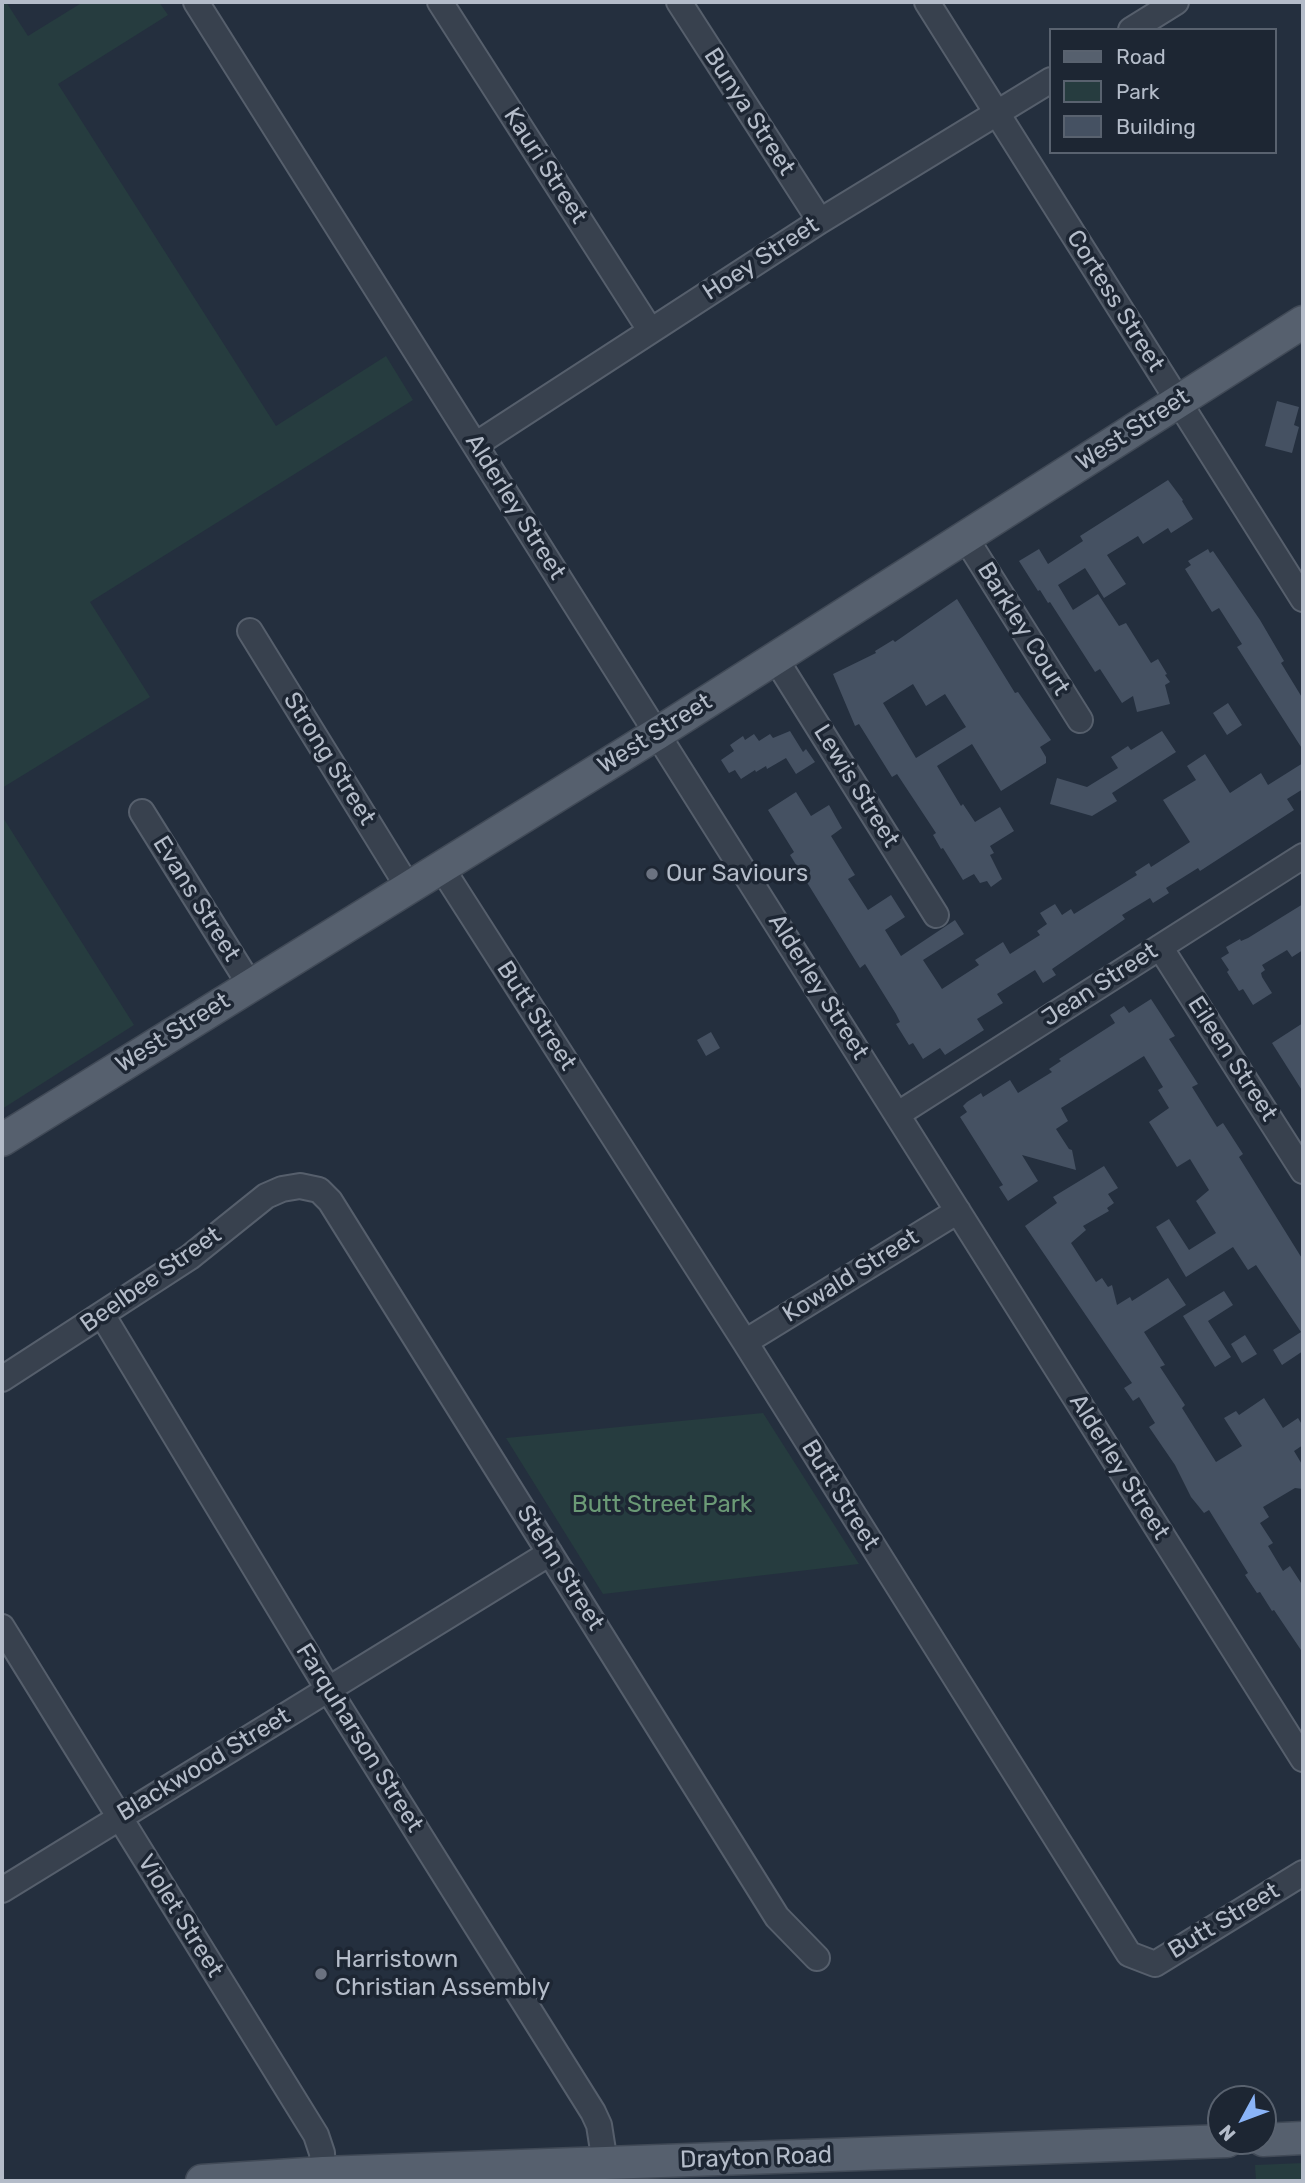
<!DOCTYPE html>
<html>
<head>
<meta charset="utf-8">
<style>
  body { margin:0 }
  #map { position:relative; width:1305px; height:2183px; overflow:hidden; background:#242f3e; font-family:Rubik,sans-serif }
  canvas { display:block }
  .frame { position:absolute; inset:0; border:4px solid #b4bcc9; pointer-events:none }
  .legend { position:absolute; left:1049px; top:28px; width:228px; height:126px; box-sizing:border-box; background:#1d2633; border:2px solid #59626f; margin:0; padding:9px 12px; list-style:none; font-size:21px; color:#b4bcc9 }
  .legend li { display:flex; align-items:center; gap:14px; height:35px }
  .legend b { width:35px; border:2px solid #59626f }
  .north { position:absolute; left:1207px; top:2085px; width:70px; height:70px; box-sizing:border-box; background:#1d2633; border:2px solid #59626f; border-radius:50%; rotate:229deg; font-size:19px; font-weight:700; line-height:28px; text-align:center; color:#b4bcc9 }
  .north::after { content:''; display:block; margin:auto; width:24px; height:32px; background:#8ab4f8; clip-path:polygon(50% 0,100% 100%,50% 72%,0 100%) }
</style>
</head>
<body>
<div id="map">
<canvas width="1305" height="2183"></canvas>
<div class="frame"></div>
<ul class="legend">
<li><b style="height:9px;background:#56606e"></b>Road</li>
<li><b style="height:19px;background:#263c3f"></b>Park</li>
<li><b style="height:19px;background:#455162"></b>Building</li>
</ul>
<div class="north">N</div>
</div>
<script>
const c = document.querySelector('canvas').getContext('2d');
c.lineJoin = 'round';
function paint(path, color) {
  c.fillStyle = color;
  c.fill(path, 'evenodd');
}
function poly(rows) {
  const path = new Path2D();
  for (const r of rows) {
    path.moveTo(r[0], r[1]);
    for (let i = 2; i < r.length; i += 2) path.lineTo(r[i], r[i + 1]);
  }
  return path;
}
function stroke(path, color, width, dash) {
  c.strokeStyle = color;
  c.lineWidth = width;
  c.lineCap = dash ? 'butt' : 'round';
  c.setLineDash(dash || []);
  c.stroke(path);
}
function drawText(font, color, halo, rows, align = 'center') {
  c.font = font + ' Rubik,sans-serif';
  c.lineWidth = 7;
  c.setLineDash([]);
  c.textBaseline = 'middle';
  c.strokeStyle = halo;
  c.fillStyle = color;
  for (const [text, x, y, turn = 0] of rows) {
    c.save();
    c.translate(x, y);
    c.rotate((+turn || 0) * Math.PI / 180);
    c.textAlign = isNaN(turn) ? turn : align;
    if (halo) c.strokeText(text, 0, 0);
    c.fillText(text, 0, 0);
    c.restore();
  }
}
paint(poly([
  [2,2,6,2,28,36,83,2,159,2,168,15,58,84,276,426,386,356,413,400,90,602,150,697,2,788],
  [2,816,134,1025,2,1109],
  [763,1413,859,1564,603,1594,506,1438],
  [1303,2163,1303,2181,1256,2181,1255,2165]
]), '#263c3f');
paint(poly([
  [1277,401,1299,407,1294,425,1299,427,1292,453,1265,446],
  [1168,480,1183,500,1182,501,1193,519,1171,533,1168,528,1143,544,1138,536,1107,555,1126,584,1104,598,1085,568,1058,585,1073,610,1098,594,1119,626,1126,623,1151,663,1158,659,1167,674,1165,675,1170,682,1165,685,1170,704,1137,712,1133,696,1122,703,1100,669,1095,672,1050,602,1048,603,1040,590,1038,591,1019,561,1039,549,1048,564,1083,541,1080,536],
  [1208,549,1210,553,1213,551,1260,620,1284,661,1281,663,1303,699,1303,750,1237,647,1242,644,1219,608,1212,612,1185,569,1191,565,1188,561],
  [957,599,1015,693,1018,692,1051,740,1040,747,1046,757,1046,763,1001,791,972,744,937,766,961,806,963,804,975,822,1000,807,1014,831,990,846,994,853,990,855,1002,879,991,887,987,881,980,883,974,874,963,880,943,848,941,849,933,835,936,833,897,774,892,777,859,724,855,726,833,674,876,653,875,651,893,640,895,642],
  [913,684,926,706,945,694,966,727,916,758,883,703],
  [1228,703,1242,725,1227,735,1213,713],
  [790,731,803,752,806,749,815,762,796,774,786,758,767,769,766,766,756,772,755,770,741,779,735,770,729,773,721,760,734,751,730,745,743,736,745,740,754,734,759,741,770,734,773,738],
  [1162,731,1176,752,1112,793,1117,801,1092,816,1050,804,1057,778,1087,787,1118,768,1111,757,1128,746,1131,750],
  [1205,754,1230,793,1261,773,1268,785,1303,763,1303,789,1287,799,1294,810,1200,871,1198,868,1166,888,1169,893,1153,903,1150,898,1122,915,1125,919,1052,969,1056,975,1043,983,1035,970,997,994,1003,1003,977,1019,984,1030,945,1055,940,1048,923,1059,913,1043,909,1045,896,1024,900,1022,896,1014,865,964,860,968,790,855,794,852,768,810,796,792,811,816,829,805,842,828,831,836,855,875,848,879,868,910,891,895,905,917,885,930,901,956,955,920,964,934,923,960,942,989,979,965,975,960,1003,942,1010,954,1040,935,1037,931,1047,924,1040,913,1055,904,1062,915,1071,909,1074,914,1137,875,1135,872,1149,863,1151,867,1190,842,1163,800,1196,780,1187,766],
  [1303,904,1303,950,1292,957,1287,950,1262,965,1265,970,1261,973,1262,977,1272,993,1253,1005,1243,989,1239,991,1227,972,1229,970,1221,958,1229,953,1226,947,1240,939,1241,941,1248,938],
  [1151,999,1175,1036,1169,1039,1198,1084,1192,1087,1217,1127,1223,1123,1243,1154,1239,1157,1303,1260,1303,1351,1282,1365,1273,1350,1301,1332,1256,1265,1248,1270,1233,1247,1186,1277,1156,1227,1169,1219,1189,1250,1216,1233,1196,1201,1209,1190,1190,1159,1177,1167,1149,1122,1169,1108,1158,1090,1163,1087,1144,1056,1061,1108,1068,1121,1056,1129,1069,1149,1072,1150,1076,1170,1022,1155,1038,1181,1008,1201,999,1187,1003,1185,960,1117,967,1112,963,1106,967,1102,981,1093,983,1097,1010,1080,1018,1093,1052,1072,1049,1069,1061,1061,1059,1059,1115,1023,1110,1015,1124,1006,1129,1013],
  [1303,1023,1303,1092,1272,1043],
  [711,1032,720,1048,706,1056,697,1040],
  [1104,1166,1118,1188,1108,1194,1114,1203,1107,1208,1109,1211,1083,1226,1086,1230,1071,1243,1096,1282,1102,1278,1108,1287,1112,1285,1117,1305,1130,1297,1132,1301,1168,1278,1186,1305,1144,1332,1165,1365,1160,1367,1185,1405,1182,1408,1216,1462,1242,1446,1224,1418,1236,1411,1239,1415,1264,1398,1283,1428,1298,1418,1303,1426,1303,1445,1294,1451,1303,1466,1303,1489,1295,1488,1263,1507,1269,1517,1260,1523,1273,1543,1268,1546,1283,1571,1290,1566,1303,1586,1303,1653,1274,1610,1272,1611,1260,1592,1257,1593,1245,1575,1248,1573,1209,1510,1204,1513,1191,1497,1175,1465,1149,1427,1155,1423,1139,1397,1133,1401,1124,1388,1132,1383,1025,1226,1057,1203,1053,1197],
  [1224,1291,1233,1305,1208,1321,1231,1357,1215,1367,1183,1316],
  [1245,1335,1257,1354,1242,1363,1231,1344]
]), '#455162');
const minor = poly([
  [196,2,1303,1759],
  [440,2,650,330],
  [679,2,820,221],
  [927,2,1303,599],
  [1131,30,1176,2],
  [475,445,820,221,1051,80],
  [965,537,1080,720],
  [250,631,408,887],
  [775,658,936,915],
  [142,812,250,985],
  [441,867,745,1342,1129,1954,1155,1964,1303,1873],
  [1160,947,1303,1171],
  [898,1114,1303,856],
  [103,1316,328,1689,593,2112,599,2125,605,2163],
  [745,1342,958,1211],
  [2,1379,190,1257,266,1196,282,1189,300,1186,319,1190,330,1201,777,1917,817,1958],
  [2,1627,316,2135,322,2153,323,2173],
  [2,1890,550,1553]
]);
const major = poly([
  [2,1140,658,733,1303,322],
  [1263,2140,1303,2138],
  [202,2181,323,2173,1227,2141]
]);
stroke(minor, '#565f6c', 28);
stroke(major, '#414a57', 35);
stroke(minor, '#38414e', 24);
stroke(major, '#56606e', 32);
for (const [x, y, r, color] of [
  [652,874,7,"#6b7280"],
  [321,1974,7,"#6b7280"]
]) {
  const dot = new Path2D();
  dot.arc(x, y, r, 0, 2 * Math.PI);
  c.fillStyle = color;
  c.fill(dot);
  stroke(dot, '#1d2633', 2.5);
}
drawText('24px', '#b4bcc9', '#1d2633', [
  ["Bunya Street",749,112,57],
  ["Kauri Street",545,166,57],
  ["Hoey Street",761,259,-33],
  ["Cortess Street",1115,301,58],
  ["West Street",1133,430,-33],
  ["Alderley Street",515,507,58],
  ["Barkley Court",1023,629,58],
  ["West Street",655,734,-32],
  ["Strong Street",329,759,58],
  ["Lewis Street",856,786,58],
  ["Evans Street",196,899,58],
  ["Jean Street",1100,985,-33],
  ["Alderley Street",818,987,58],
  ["Butt Street",536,1016,57],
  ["West Street",173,1033,-32],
  ["Eileen Street",1232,1059,57],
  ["Kowald Street",851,1276,-32],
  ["Beelbee Street",151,1280,-35],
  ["Alderley Street",1119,1467,58],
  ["Butt Street",840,1495,58],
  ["Stehn Street",560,1568,58],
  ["Farquharson Street",359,1738,58],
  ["Blackwood Street",204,1765,-31],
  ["Violet Street",180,1916,58],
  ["Butt Street",1224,1921,-31],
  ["Drayton Road",756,2158,-2]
]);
drawText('24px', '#b4bcc9', '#1d2633', [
  ["Our Saviours",666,874],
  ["Harristown",335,1960],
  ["Christian Assembly",335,1988]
], 'left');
drawText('24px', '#6b9a76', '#1d2633', [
  ["Butt Street Park",662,1505]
]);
</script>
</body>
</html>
